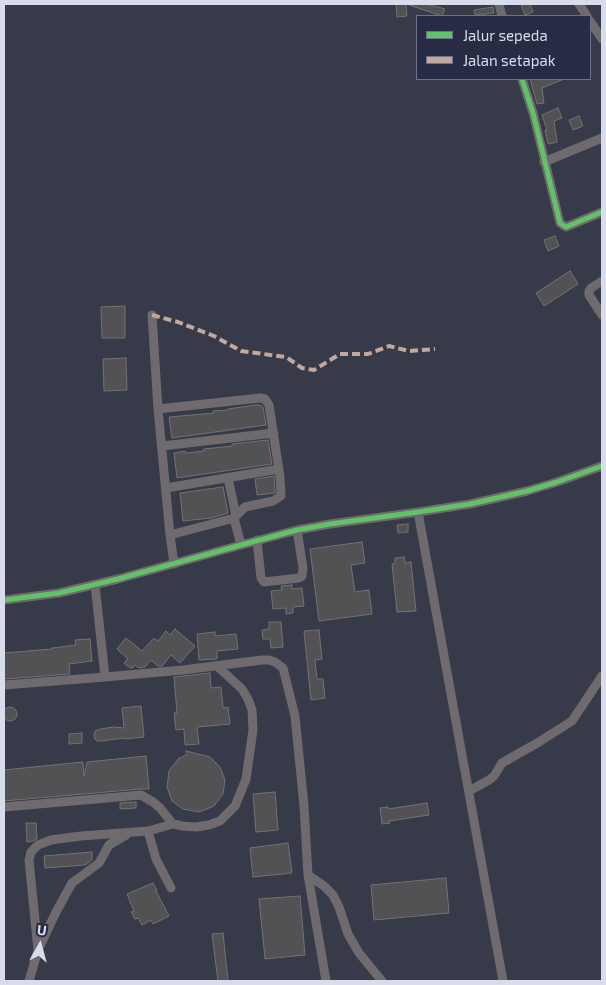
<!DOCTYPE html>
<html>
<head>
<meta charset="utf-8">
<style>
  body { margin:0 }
  #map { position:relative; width:606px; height:985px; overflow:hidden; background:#373a48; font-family:"Exo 2",sans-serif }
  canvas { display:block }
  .frame { position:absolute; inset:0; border:5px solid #d9dcec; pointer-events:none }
  .legend { position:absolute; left:416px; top:15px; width:175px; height:65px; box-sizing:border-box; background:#272b43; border:1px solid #6e7287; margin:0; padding:6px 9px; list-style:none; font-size:15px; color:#d9dcec }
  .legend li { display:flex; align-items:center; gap:10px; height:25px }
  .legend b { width:25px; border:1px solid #6e7287 }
  .north { position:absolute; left:15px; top:920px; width:50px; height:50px; -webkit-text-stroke:4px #272b43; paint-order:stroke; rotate:7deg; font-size:14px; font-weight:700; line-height:20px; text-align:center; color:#d9dcec }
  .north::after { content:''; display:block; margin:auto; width:18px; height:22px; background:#d9dcec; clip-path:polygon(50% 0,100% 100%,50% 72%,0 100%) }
</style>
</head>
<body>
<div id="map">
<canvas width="606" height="985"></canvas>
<div class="frame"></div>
<ul class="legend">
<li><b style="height:6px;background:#61c268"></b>Jalur sepeda</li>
<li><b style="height:6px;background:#c3a89e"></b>Jalan setapak</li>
</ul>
<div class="north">U</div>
</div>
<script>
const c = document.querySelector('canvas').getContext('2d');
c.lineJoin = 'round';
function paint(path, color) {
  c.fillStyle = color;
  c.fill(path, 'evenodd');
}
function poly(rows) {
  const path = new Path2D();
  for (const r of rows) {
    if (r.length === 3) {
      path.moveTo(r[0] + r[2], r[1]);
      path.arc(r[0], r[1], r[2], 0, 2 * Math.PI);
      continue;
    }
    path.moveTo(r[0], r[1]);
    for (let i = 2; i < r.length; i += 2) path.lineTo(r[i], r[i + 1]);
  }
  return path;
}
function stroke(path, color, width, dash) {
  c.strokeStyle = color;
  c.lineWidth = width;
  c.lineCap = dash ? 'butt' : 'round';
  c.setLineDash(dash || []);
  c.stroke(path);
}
const building = poly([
  [396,4,406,4,407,16,397,17,396,4],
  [409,4,427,4,445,9,442,16,409,5,409,4],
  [527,4,530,4,533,12,525,15,521,5,527,4],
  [493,7,494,13,475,15,474,10,493,7],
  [530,79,564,79,542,88,544,103,537,104,530,79],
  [558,108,562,118,554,121,557,142,548,144,545,130,547,130,542,115,558,108],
  [579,116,583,126,573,130,569,120,579,116],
  [555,236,559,246,548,251,544,240,555,236],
  [570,271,578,284,544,306,536,293,570,271],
  [125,306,125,338,102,338,101,307,125,306],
  [126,358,127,390,104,391,103,359,126,358],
  [256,405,261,405,263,407,266,425,172,438,169,417,214,413,213,411,228,410,228,409,256,405],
  [268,440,272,464,177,478,174,453,185,451,185,453,204,451,204,449,232,446,232,444,268,440],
  [274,476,275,493,257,495,255,479,274,476],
  [223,487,228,513,211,518,183,521,180,493,223,487],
  [408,524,408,532,398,533,397,525,408,524],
  [362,542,365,563,351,565,355,592,369,590,372,614,319,621,310,549,362,542],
  [404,557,405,563,411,562,416,611,397,612,392,564,395,563,395,558,404,557],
  [292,585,292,589,302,588,304,606,293,607,293,613,286,614,286,608,273,609,271,591,282,590,281,586,292,585],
  [269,622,281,622,283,647,271,648,270,639,263,639,262,630,269,629,269,622],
  [175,629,195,646,180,663,171,655,162,666,158,666,151,660,145,667,139,668,135,665,132,668,130,668,124,663,128,659,117,649,126,638,142,651,154,638,158,641,166,631,170,635,175,629],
  [319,630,322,659,315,660,317,679,323,679,325,698,311,700,304,631,319,630],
  [215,632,215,636,236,634,238,649,217,651,217,659,199,660,197,634,215,632],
  [90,639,92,661,69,664,70,674,4,679,4,653,52,649,52,648,76,645,75,640,90,639],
  [210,673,211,688,221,687,223,708,228,707,230,724,197,727,199,744,185,745,184,729,176,730,174,713,177,713,174,677,210,673],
  [141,706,144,737,125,739,125,738,101,741,97,741,95,739,94,736,95,731,101,729,113,727,124,728,122,708,141,706],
  [10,714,7],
  [82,733,82,743,69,744,69,734,82,733],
  [186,751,210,757,220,767,225,780,223,794,214,806,199,812,183,809,172,801,167,787,169,771,179,758,187,755,186,751],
  [146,756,149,789,140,789,4,801,4,770,83,762,84,776,87,762,146,756],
  [275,792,278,830,256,832,253,794,275,792],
  [136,802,136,808,120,809,120,803,136,802],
  [427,803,429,815,389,821,390,823,382,824,380,808,388,807,388,809,427,803],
  [26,823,36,823,37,839,33,841,27,842,26,823],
  [288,843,292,873,253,877,250,848,288,843],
  [92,852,92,860,85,865,45,868,44,856,92,852],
  [446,878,449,913,374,920,371,885,446,878],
  [153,883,157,891,156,891,169,916,153,924,151,920,142,925,138,918,135,919,131,912,134,911,127,894,153,883],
  [300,896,305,955,265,959,259,899,300,896],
  [223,933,228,981,218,981,212,934,223,933]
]);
paint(building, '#525153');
stroke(building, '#747273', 1);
stroke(poly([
  [499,4,502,16],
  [579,4,587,16],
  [590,21,602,39],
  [522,79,533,113,560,223,566,227,602,212],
  [544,162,602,138],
  [602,281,591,288,589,291,589,295,602,315],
  [152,315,158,409,170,535,174,564],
  [158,409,260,398,265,399,269,405,280,477,281,496,273,501,245,507,234,518,241,545],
  [162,446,274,433],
  [228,478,236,516],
  [166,488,279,469],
  [418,512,503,981],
  [170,535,234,518],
  [257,540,261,578,264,582,299,578,302,576,303,568,297,530],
  [95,585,105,677,183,670,262,660,269,660,275,662,283,668,295,716,304,806,308,875,326,981],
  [4,600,59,593,118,579,241,545,297,530,330,524,418,512,470,504,527,491,557,482,602,466],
  [4,685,105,677],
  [469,791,489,780,494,776,502,763,539,742,572,721,602,676],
  [4,807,141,795,153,802,160,808,173,824,182,826,196,827,209,825,220,821,235,806,246,779,253,730,252,710,248,699,242,689,217,666],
  [148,831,156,859,171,888],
  [308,875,324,886,333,895,339,907,348,934,359,953,382,981],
  [38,950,56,912,72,883,99,863,109,845,126,835],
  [29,981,38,950,29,860,31,852,38,845,51,840,81,836,148,831,173,824]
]), '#6f6a6d', 9);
stroke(poly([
  [152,315,178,322,214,336,241,351,286,357,302,368,314,370,340,354,368,354,389,346,409,351,435,349]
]), '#c3a89e', 4, [8, 4]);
stroke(poly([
  [522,79,533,113,560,223,566,227,602,212],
  [4,600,59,593,118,579,241,545,297,530,330,524,418,512,470,504,527,491,557,482,602,466]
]), '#61c268', 5);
</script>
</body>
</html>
